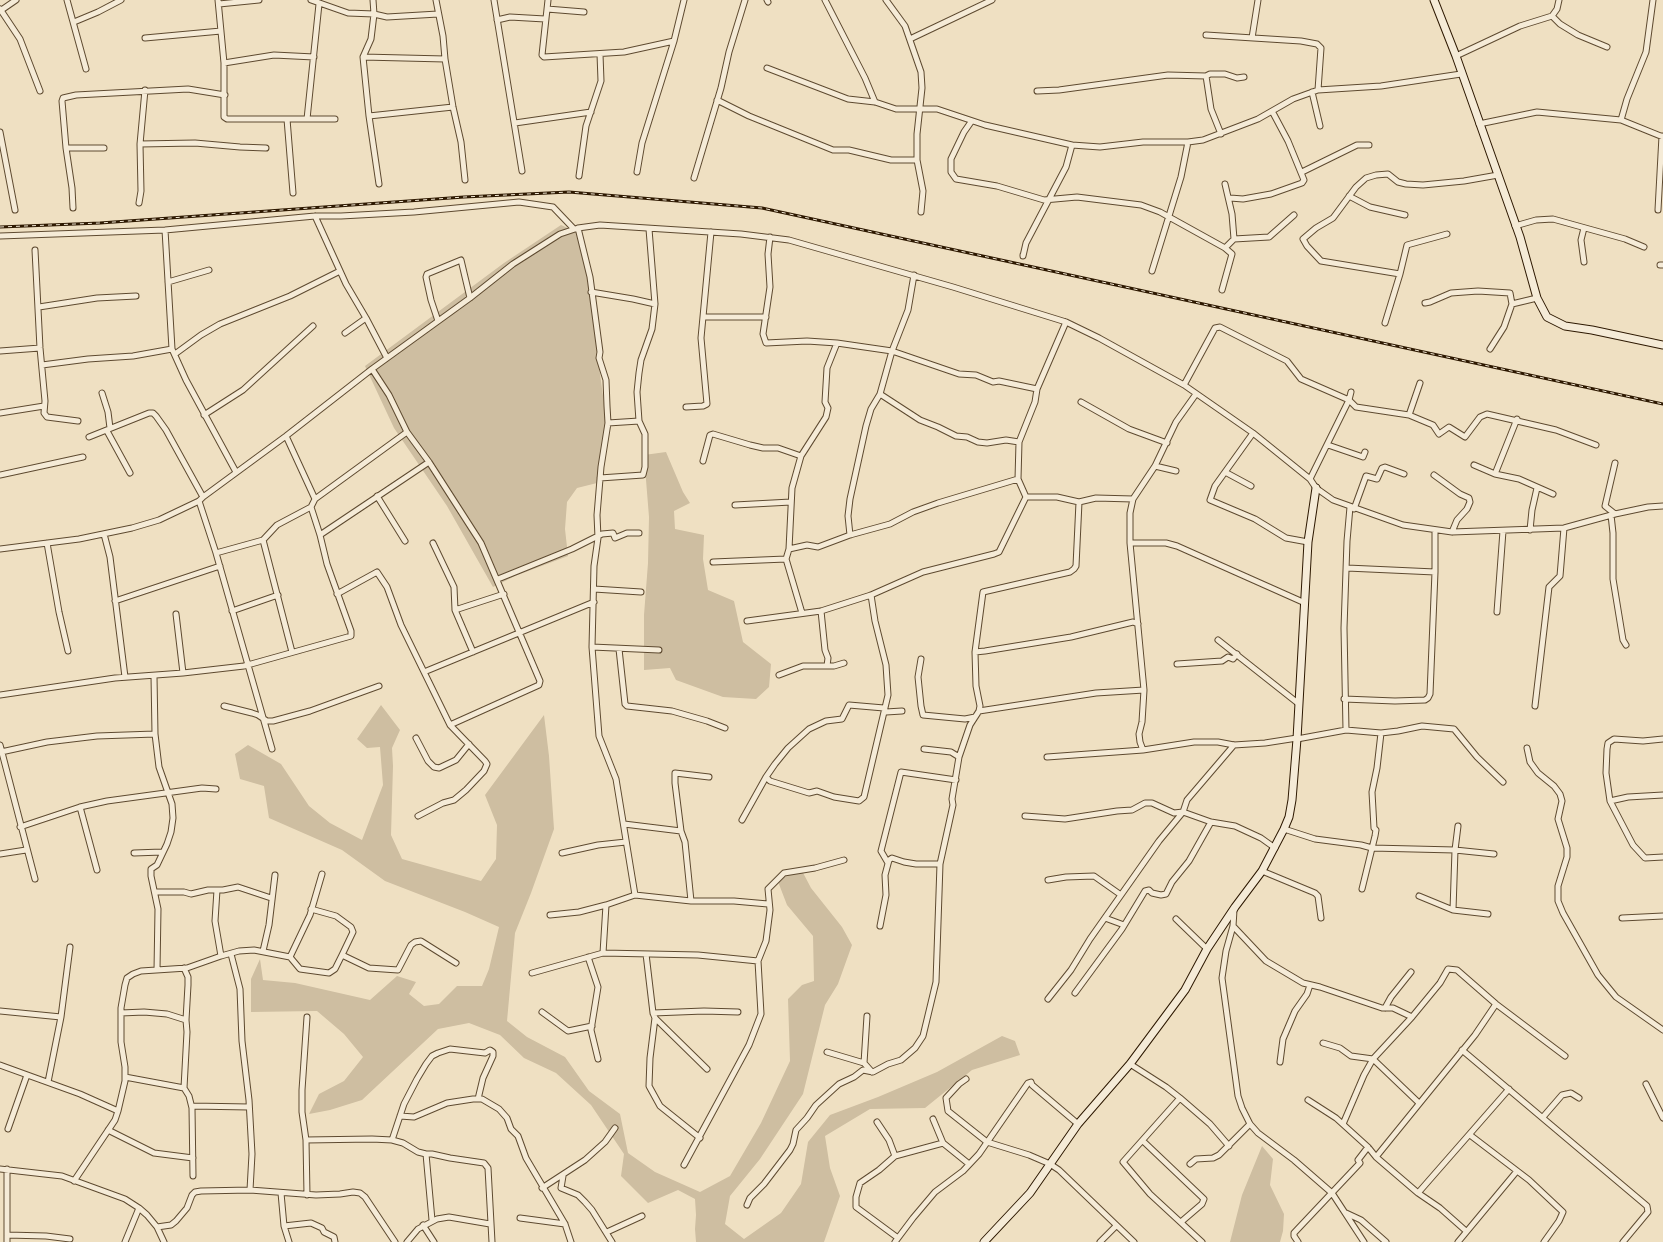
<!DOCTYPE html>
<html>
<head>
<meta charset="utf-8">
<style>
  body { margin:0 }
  canvas { display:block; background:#efe0c2 }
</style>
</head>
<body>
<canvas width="1663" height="1242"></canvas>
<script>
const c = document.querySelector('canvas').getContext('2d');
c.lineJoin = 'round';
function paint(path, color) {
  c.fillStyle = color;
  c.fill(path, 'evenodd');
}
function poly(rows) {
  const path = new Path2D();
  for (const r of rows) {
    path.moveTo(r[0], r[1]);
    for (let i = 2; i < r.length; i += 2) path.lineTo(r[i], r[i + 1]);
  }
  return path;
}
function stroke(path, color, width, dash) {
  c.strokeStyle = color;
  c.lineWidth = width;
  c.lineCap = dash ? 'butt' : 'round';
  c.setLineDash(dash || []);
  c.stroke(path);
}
paint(poly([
  [561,225,581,234,606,418,597,483,577,488,567,502,565,529,568,556,515,576,493,587,447,506,394,428,365,366,504,263],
  [666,452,683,492,690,503,674,511,675,529,704,535,703,559,708,590,734,601,743,642,771,664,769,687,756,699,723,697,676,680,670,668,644,670,644,615,648,563,649,517,644,455],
  [381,705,400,730,392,748,393,766,391,835,402,859,481,881,496,859,497,825,485,795,544,715,549,756,554,829,531,893,515,933,507,1021,527,1037,565,1057,589,1091,620,1114,628,1153,655,1172,700,1192,730,1176,761,1123,790,1061,788,999,802,985,814,981,813,936,787,905,777,879,800,867,811,888,842,927,852,945,838,984,825,1005,803,1094,760,1159,730,1196,725,1224,744,1239,781,1213,801,1184,808,1142,830,1115,878,1097,937,1072,1002,1036,1015,1041,1020,1055,972,1070,925,1108,870,1109,825,1136,830,1168,840,1196,824,1242,696,1242,695,1229,696,1215,695,1199,678,1190,648,1203,621,1176,624,1154,591,1105,556,1073,524,1058,500,1035,469,1023,438,1029,362,1100,330,1110,309,1114,319,1094,344,1081,363,1057,344,1034,317,1011,251,1012,251,979,260,959,263,980,295,983,370,1000,397,976,416,982,409,994,424,1006,439,1004,457,986,482,986,489,969,499,927,465,912,385,881,342,850,269,818,264,786,240,779,235,754,248,745,281,764,309,806,330,823,362,840,383,785,380,747,367,748,357,739],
  [1262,1146,1273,1159,1270,1185,1284,1214,1283,1231,1280,1242,1230,1242,1242,1195]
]), '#cebea1');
const street = poly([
  [67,0,86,69],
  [218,0,224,63,224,117,227,119,335,119],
  [311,0,348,13,374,14,387,17,438,14],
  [373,0,374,14,371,39,363,57,369,116,379,184],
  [436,0,443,36,445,59,453,107,461,142,465,180],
  [494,0,522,171],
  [548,0,542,55,544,57,624,52,674,41],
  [767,0,768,2],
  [825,0,865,78,875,102],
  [886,0,905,26,921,72,922,88,917,134,917,160],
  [219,4,259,0],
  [0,9,20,39,40,91],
  [547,9,584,12],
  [0,11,16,0],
  [1552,16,1560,24,1578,35,1607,47],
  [497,20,510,17,545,19],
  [74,22,98,12,121,0],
  [1206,35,1301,41,1317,44,1321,48,1318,90],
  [145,38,221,31],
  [1252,38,1258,0],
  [910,39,992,0],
  [1456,56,1520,26,1552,16,1557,9,1559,0],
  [363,57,445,59],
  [224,63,274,55,314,57],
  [767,68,848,99,875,102,896,109,937,109,985,125,1072,145,1100,147,1143,142,1188,142,1203,140,1258,119,1293,99,1318,90,1381,86,1461,74],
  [1206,76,1211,109,1221,134],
  [1037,91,1059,90,1168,75,1206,76,1210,74,1225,74,1237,78,1244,77],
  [1312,92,1320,126],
  [717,100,749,116,833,150,849,150,891,160,917,160,923,191,921,212],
  [369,116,453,107],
  [287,119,293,193],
  [307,119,319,4],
  [1621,120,1627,99,1646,52,1653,0],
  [971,122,964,132,951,159,951,172,956,179,997,186,1044,200,1077,197,1141,205,1160,212,1225,248],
  [515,123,591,112],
  [1479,124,1537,112,1621,120,1663,137],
  [0,132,15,210],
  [140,144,195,143,240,147,266,148],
  [66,148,104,148],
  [637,172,642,143,674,41,684,0],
  [1302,172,1357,145,1369,145],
  [579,176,586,126,601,81,600,54],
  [694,178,721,88,729,52,745,0],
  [1349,196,1370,207,1405,215],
  [1230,198,1243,199,1271,194,1302,183,1304,180,1288,141,1272,111],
  [139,203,141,191,140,144,145,90],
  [73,208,72,188,66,148,62,101,63,98,76,95,188,89,225,95],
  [1658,210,1662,136],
  [315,216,346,284,366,318,387,358],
  [1515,226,1536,220,1553,219,1625,239,1644,247],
  [578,228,590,277,600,352,599,358,606,380,607,406,608,423,601,467,597,515,598,538,594,566,592,647,599,736,616,779,635,895],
  [165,230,172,349,186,380,236,472],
  [0,236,165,230,315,216,341,216,414,212,519,202,553,207,574,229],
  [770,237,768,254,770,287,763,334,766,343,807,341,837,343,892,351,959,374,976,375,993,382,999,381,1037,389],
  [1234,239,1269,237,1294,215],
  [35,250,40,348,45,401,44,413,47,417,78,421],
  [1023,255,1023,256,1026,243,1066,167,1072,145],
  [1584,262,1581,240,1584,228],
  [1660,265,1663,265],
  [1152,271,1181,177,1188,142],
  [1400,274,1321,261,1307,246,1303,239,1316,228,1333,218,1356,187,1366,178,1376,175,1388,174,1398,182,1406,184,1423,185,1464,181,1498,175],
  [168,282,209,270],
  [1222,290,1232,254,1225,248,1234,239,1232,214,1225,184],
  [591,292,633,299,655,304],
  [1425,303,1430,302,1451,293,1478,291,1510,293,1512,304],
  [39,307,97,298,136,296],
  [704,317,766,317],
  [438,321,431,300,426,277,427,274,461,260,470,298],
  [1385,323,1400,274,1407,245,1447,234],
  [345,333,366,318],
  [1490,349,1504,327,1512,304,1537,298],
  [0,351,40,348],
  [175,354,201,335,220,324,290,296,340,271],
  [42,365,88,359,133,356,172,349],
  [372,369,389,395,407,432,429,462,481,543,540,681,539,685,450,725],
  [1184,385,1215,328,1220,327,1287,361,1301,379,1349,400,1310,479],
  [1351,392,1349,400,1356,407,1409,415,1433,425,1439,434,1449,427,1465,437,1480,417,1487,414,1556,430,1596,445],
  [102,393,108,412,110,428],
  [880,394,920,420,938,427,956,436,967,437,978,442,987,443,1006,440,1019,442],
  [1081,402,1129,429,1167,443],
  [686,407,703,406,707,404,701,338,711,232],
  [0,413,44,406],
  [204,415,243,390,313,326],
  [1409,415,1420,383],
  [608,423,639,421],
  [107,431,130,473],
  [1253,433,1215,486,1210,500,1255,519,1286,538,1308,542],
  [286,436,315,499],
  [89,437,149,413,153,413,156,416,166,430,203,497],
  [1328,445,1363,457,1365,452],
  [703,461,710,435,713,434,750,445,763,448,778,448,801,456],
  [1474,465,1495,474,1519,479,1553,494],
  [1155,466,1176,471],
  [1225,472,1251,486],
  [1495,474,1517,419],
  [0,475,83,457],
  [1434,475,1460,494,1469,498,1470,502,1467,509,1457,520,1452,532],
  [600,478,643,475,645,467,645,434,639,421,637,392,639,373,641,360,652,329,655,304,649,229],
  [377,496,405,541],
  [1026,497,1057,497,1079,502,1096,498,1133,499],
  [199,501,216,553,272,749],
  [735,505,791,502],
  [1354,509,1366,476,1377,479,1382,468,1385,467,1404,474],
  [1615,514,1605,506,1615,463],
  [1611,515,1613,533,1613,579,1623,640,1626,645],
  [1530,530,1532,510,1537,488],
  [104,534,110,557,125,677],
  [320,535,429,462],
  [850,535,848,516,850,499,866,426,871,409,880,394,892,351,908,310,914,275],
  [263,540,292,652],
  [47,543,59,612,68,651],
  [433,543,454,587,455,610,473,652],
  [1130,543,1166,543,1177,546,1305,603],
  [0,549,79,539,132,528,159,520,199,501,203,497,286,436,372,369,470,298,513,264,560,234,578,228,600,225,741,234,789,240,953,287,1066,322,1099,338,1184,385,1253,433,1310,479,1316,488,1333,500,1403,525,1452,532,1564,528,1615,514,1648,507,1663,506],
  [789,549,807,545,818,547,850,535,890,524,913,512,938,503,1018,479],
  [216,553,263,540,277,525,311,507,315,499,407,432],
  [713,562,786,559],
  [1347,568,1435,572],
  [498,579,572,549,602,534,613,533,615,538,627,533,639,533],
  [594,589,641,592],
  [337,594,377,572,387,587,401,625,450,725,485,761,487,764,484,771,466,790,454,800,443,803,418,816],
  [115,601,220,566],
  [455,610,504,594],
  [232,611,278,595],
  [821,611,825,650,828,658,827,666,834,666,844,663],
  [1497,612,1503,531],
  [802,613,786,559,789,549,792,488,801,456,826,417,828,408,825,402,827,368,837,343],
  [176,614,183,673],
  [747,621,821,611,871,595,923,572,994,554,999,552,1026,497,1018,479,1019,442,1035,402,1037,389,1066,322],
  [1218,640,1299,704],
  [592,647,659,650],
  [619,649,625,704,627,706,672,711,707,721,725,728],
  [975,652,985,651,1071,637,1133,622,1138,624],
  [921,659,918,677,921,706,923,715,965,719,975,717],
  [1177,664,1222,661,1228,657,1233,659,1237,654],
  [424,672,594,602],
  [779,675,803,666,827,666],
  [154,676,155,734,159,767,172,804,173,818,171,832,167,844,157,865,151,869,151,876,158,909,157,970],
  [0,695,115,678,183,673,244,666,351,636,351,631,327,564,320,535,311,507],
  [1344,699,1395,701,1425,700,1428,698,1430,694,1435,572,1435,531],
  [224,706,252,713,258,715,267,721,273,721,310,711,379,686],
  [1535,706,1549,587,1560,576,1564,528],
  [979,711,1096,693,1144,690],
  [1346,730,1344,628,1347,541,1350,507],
  [416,738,428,761,434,767,439,768,456,760,469,744],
  [1297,739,1346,730,1381,733,1398,731,1422,726,1454,729,1477,757,1503,782],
  [1663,739,1643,741,1614,739,1608,743,1607,749,1606,773,1610,801,1633,845,1645,858,1663,857],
  [0,745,35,879],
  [1527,748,1530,762,1538,773,1554,786,1560,794,1562,801,1558,819,1567,848,1567,857,1558,886,1558,901,1563,913,1598,975,1616,997,1663,1030],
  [924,749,951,752,959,757],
  [1143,750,1140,742,1139,734,1142,722,1144,690,1130,543,1130,513,1133,499,1155,466,1176,422,1196,394],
  [1,752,47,742,97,736,155,734],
  [1047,757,1143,750,1194,742,1218,742,1234,745,1265,743,1297,738],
  [766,777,770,781,809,793,817,791,834,797,859,801,864,797,888,695,886,665,875,621,871,595],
  [1610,801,1628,797,1663,795],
  [80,807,97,870],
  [1025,816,1065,819,1117,811,1132,810,1145,803,1152,803,1174,813,1183,812,1211,822,1235,826,1261,838,1275,848],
  [742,820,766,777,775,764,788,748,809,729,826,721,842,719,849,705,884,708,886,712,902,711],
  [624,824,681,831,685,842,691,901],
  [20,827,80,807,107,801,202,788,216,789],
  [1284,829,1315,839,1361,845,1372,848,1455,850,1494,854],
  [681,831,675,783,675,773,709,777],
  [134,853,162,852],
  [562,853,598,845,626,842],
  [0,854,26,850],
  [888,863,881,851,901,772,956,780],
  [1262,871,1315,893,1318,896,1321,918],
  [1048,880,1066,877,1094,876,1121,895],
  [1362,889,1375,836,1376,830,1374,828,1372,792,1377,768,1381,733],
  [217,890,215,921,221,956],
  [155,892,184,892,191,894,208,890,223,890,238,887,271,898],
  [1419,896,1453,910,1488,914],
  [1234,910,1233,926,1226,951,1222,978,1238,1096,1242,1108,1250,1124,1258,1133,1294,1160,1332,1193,1364,1242],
  [1453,910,1455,850,1458,826],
  [550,915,579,912,606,905,635,895,691,901,734,901,768,904],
  [1105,918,1124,925],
  [1622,918,1663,916],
  [1176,919,1207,949],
  [880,926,886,895,885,875,889,860,892,858,904,862,916,864,940,864],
  [1233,926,1266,961,1303,983,1320,987,1382,1008,1393,1008,1412,1017],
  [263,951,269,925,275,875],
  [603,953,606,905],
  [231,954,240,989,242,1041,249,1100,252,1154,250,1190],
  [646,954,653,1013,655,1018,650,1058,649,1086,660,1106,700,1138],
  [342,955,369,968,398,970,411,945,415,942,421,941,456,963],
  [290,957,310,915,322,874],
  [588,957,598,987,591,1030,598,1059],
  [184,968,188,977,188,985,186,1020,187,1032,184,1088,189,1096,192,1108,193,1176],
  [532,973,603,953,698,955,758,961],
  [1075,993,1122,929,1145,891,1149,890,1152,893,1161,895,1166,894,1172,882,1189,861,1211,822],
  [1048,999,1071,970,1090,939,1159,841,1183,812,1187,800,1234,745],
  [1385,1008,1391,997,1411,972],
  [0,1011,61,1017],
  [542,1012,568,1031,592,1026],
  [121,1013,144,1012,167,1014,186,1020],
  [653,1013,704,1011,738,1012],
  [307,1017,302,1090,302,1112,306,1140,307,1195],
  [655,1018,707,1069],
  [1323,1043,1340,1048,1351,1056,1373,1059,1419,1103],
  [1462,1050,1647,1206,1648,1212,1623,1242],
  [827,1052,864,1063,872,1072],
  [1280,1062,1283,1039,1295,1011,1307,994,1310,985],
  [864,1063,867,1016],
  [1130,1064,1166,1087,1180,1098,1210,1124,1229,1146],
  [0,1065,80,1094,118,1111],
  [125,1077,184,1088],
  [966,1079,959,1084,946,1098,948,1111,987,1142,1029,1155,1050,1164,1059,1170,1134,1242],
  [48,1082,61,1017,70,947],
  [1646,1084,1663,1118],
  [1180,1098,1123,1162,1150,1194,1202,1242],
  [1308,1100,1336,1118,1368,1147,1376,1157,1418,1193,1440,1208,1466,1231],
  [192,1106,249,1107],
  [400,1116,414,1117,447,1103,473,1099,482,1099,499,1109,507,1118,511,1129,518,1136,526,1158,565,1224,571,1242],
  [1543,1117,1562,1095,1571,1093,1579,1098],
  [933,1119,943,1143,969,1164],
  [877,1122,889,1140,895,1156],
  [1343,1124,1364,1075,1373,1059,1412,1017,1440,983,1448,969,1457,970,1496,1004,1565,1056],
  [8,1129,27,1075],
  [108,1130,154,1153,193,1158],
  [1470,1135,1529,1180,1563,1212,1559,1221,1544,1242],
  [306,1140,372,1139,392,1140,403,1143,418,1152,426,1154,432,1154,450,1158,484,1163,488,1168,492,1242],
  [392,1140,404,1104,417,1079,426,1064,432,1056,438,1053,450,1049,485,1053,490,1050,493,1052,493,1056,483,1078,478,1099],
  [1143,1141,1204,1199,1202,1204,1181,1222],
  [426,1154,432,1220],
  [1376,1157,1475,1035,1496,1004],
  [1190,1164,1196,1159,1213,1158,1219,1155,1250,1124],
  [684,1165,749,1045,761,1014,758,961,766,941,770,910,768,889,784,873,815,868,844,860],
  [0,1169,62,1176,125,1199,139,1208,147,1215,157,1227,164,1242],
  [563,1176,561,1188,578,1195,585,1202,592,1210,612,1242],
  [74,1181,115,1120,118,1111,125,1081,125,1067,121,1042,121,1008,125,985,127,978,133,974,141,971,187,968,221,956,239,951,254,950,290,957,300,969,329,973,335,969,342,955,353,932,351,927,336,916,311,909],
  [542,1188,585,1160,605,1142,615,1128],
  [281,1193,284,1226,289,1242],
  [1418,1193,1509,1089],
  [747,1205,750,1198,764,1184,790,1150,793,1144,796,1130,807,1118,816,1105,839,1084,854,1077,863,1070,873,1072,888,1064,901,1060,915,1048,923,1036,936,982,940,864,953,805,952,799,959,757,970,725,979,711,980,706,976,686,975,652,983,592,1070,572,1074,569,1076,566,1079,502],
  [1346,1213,1361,1220,1386,1242],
  [520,1218,565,1224],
  [423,1225,434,1242],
  [284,1226,311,1223,322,1228,324,1232,334,1237,335,1242],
  [157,1227,171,1225,176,1221,187,1208,192,1195,195,1192,201,1191,250,1190,316,1195,340,1194,353,1192,360,1193,365,1197,395,1242],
  [607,1232,642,1216],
  [7,1235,46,1236,70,1239],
  [898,1238,856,1207,856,1197,860,1183,879,1170,895,1156,943,1143],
  [7,1242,7,1169],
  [125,1242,139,1208],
  [407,1242,418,1229,437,1219,449,1217,490,1224],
  [895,1242,913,1218,935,1192,963,1171,979,1154,1028,1083,1031,1082,1032,1085,1078,1124],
  [1100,1242,1116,1226],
  [1298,1242,1294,1236,1294,1233,1360,1163,1358,1160,1368,1147],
  [1458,1242,1517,1171]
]);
const secondary = poly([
  [1434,0,1456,56,1520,237,1537,298,1547,317,1565,326,1592,330,1663,345],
  [984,1242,1030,1193,1078,1124,1130,1064,1185,990,1207,949,1235,907,1262,871,1284,829,1289,817,1292,800,1297,739,1308,542,1316,488]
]);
stroke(street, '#5e4a30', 7);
stroke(secondary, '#2d1800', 9);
stroke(street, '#f5ebd7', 5);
stroke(secondary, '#f5ebd7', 7);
const rail = poly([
  [0,227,100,223,464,197,569,192,762,208,1663,404]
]);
stroke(rail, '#2d1800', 3);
stroke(rail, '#f5ebd7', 1, [4]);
</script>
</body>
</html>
